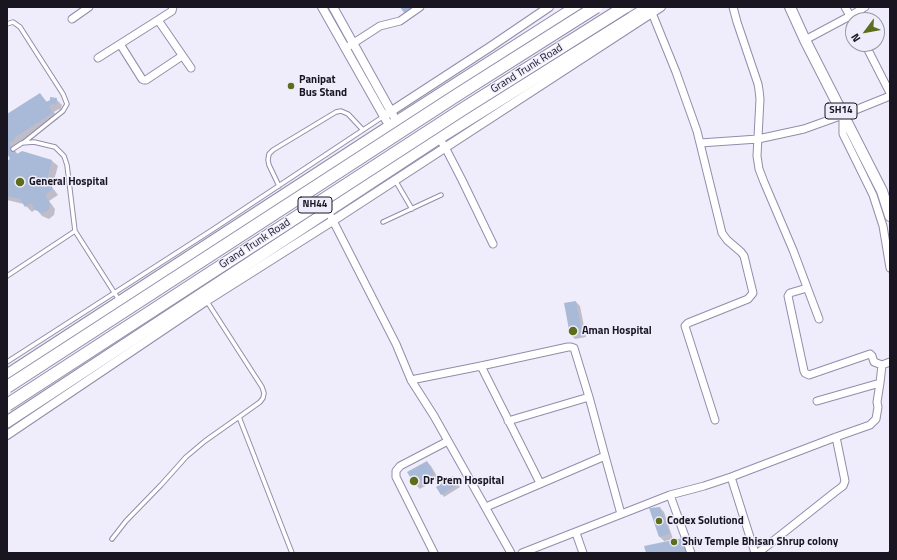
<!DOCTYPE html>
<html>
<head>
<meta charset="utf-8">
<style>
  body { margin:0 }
  #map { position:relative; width:897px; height:560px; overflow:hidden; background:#efedfb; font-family:"Titillium Web",sans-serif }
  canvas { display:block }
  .frame { position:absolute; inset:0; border:8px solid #191622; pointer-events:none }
  .north { position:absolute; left:845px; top:12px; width:40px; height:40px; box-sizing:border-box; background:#efedfb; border:1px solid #9997a4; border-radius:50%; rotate:238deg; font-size:11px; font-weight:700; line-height:16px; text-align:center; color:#191622 }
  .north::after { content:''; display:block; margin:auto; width:14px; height:18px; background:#5c6e1b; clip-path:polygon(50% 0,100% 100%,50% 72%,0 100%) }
</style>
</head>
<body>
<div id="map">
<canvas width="897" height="560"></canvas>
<div class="frame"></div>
<div class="north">N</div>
</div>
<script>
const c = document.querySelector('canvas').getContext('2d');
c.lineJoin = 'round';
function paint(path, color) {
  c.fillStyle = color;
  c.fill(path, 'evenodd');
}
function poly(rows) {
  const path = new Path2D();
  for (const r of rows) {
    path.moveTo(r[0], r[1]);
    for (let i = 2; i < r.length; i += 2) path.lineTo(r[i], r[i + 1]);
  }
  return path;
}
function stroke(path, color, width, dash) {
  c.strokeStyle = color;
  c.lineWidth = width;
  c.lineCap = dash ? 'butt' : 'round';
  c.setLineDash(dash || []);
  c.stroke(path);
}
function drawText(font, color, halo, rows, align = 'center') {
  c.font = font + ' "Titillium Web",sans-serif';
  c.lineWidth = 3;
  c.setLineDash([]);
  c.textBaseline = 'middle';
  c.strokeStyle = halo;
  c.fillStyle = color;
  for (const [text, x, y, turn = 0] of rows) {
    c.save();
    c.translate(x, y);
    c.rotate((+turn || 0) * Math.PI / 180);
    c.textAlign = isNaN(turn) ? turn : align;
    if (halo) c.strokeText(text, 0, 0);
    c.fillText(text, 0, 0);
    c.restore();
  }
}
paint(poly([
  [40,94,48,103,56,99,62,105,61,110,59,109,54,112,58,119,19,144,14,149,18,155,22,152,52,161,58,166,52,187,58,195,49,201,55,209,54,215,49,219,42,216,36,209,32,212,24,204,7,200,7,162,12,159,8,154,7,155,7,115],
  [576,302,580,306,586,337,575,339,571,335,565,304],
  [427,462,431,466,438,478,420,489,416,485],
  [453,477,460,487,444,497,437,487],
  [660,508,664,512,673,539,665,541,665,542,660,537,650,509]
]), '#0003');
paint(poly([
  [400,7,415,7,405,14],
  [40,93,46,102,50,100,50,97,57,98,56,105,53,104,49,106,53,113,14,138,15,139,9,143,17,154,22,151,52,160,47,180,53,189,45,195,50,203,49,210,43,213,35,210,31,203,25,207,20,199,7,196,7,161,10,159,7,153,7,114],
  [576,301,582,333,570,335,564,303],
  [427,461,434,474,415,485,407,472],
  [453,476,458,484,441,495,436,487],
  [660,507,670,534,659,537,649,508],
  [683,538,688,553,646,553,644,546]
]), '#a8bad7');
const service = poly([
  [7,24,13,22,20,27,63,94,67,104,63,111,23,143],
  [13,149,22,143,34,142,55,147,64,156,67,165,75,231,119,300],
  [395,180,412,209],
  [279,186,269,165,268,160,269,154,273,150,336,112,341,111,348,114,363,130],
  [383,222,441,195],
  [7,276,75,231],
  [206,300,262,387,264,393,263,398,260,402,239,417,292,553],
  [7,362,212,230,384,116],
  [112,539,126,521,161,485,186,457,205,441,239,417]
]);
const minor = poly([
  [733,7,737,22,758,84,759,90,760,99,757,156,759,169,764,182,793,250,819,319],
  [845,7,853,21],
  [652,13,676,72,697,131,722,233,727,240,741,252,744,256,753,293,748,299,688,323,685,326,715,420],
  [72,19,89,7],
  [158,20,191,68],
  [805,40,850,16,865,7],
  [120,44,142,79,144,80,146,80,182,56],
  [865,44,890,93],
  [349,46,380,26,400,21,420,7],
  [98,58,158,20,172,11,173,7],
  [843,117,843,134,873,195,883,226,890,268],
  [439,138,445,147,462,180,493,244],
  [700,143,758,139,804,129,843,115,890,96],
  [328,211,396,344,411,380,434,416,511,553],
  [807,288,790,293,788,296,804,371,805,373,809,375,870,354,872,356,874,362,882,365],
  [481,366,540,483],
  [411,380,481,366,568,347,571,347,574,348,589,397,605,456,621,514],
  [817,401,880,383],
  [508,421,589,397],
  [731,477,755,553],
  [670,495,691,553],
  [486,507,605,456],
  [576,533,583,553],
  [434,553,396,477,396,471,400,466,448,441],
  [522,553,670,495,704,486,731,477,836,437,870,425,876,419,878,407,877,402,880,383,882,365,890,362],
  [758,553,835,492,843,486,845,481,836,437]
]);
const tertiary = poly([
  [322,7,386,120],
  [333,7,393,115],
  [384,116,490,47,549,7],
  [7,435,206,301,334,220,661,7]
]);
const primary = poly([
  [790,7,805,40,882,191,890,216]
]);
const trunk = poly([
  [7,375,390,126,576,7],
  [7,422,439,138,649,7]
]);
stroke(service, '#938cab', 5.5);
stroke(minor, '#938cab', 9);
stroke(tertiary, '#938cab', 10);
stroke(primary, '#938cab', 12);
stroke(trunk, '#938cab', 13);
stroke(service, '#fff', 3.5);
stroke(minor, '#fff', 7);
stroke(tertiary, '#fff', 8);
stroke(primary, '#fff', 10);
stroke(trunk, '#fff', 11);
stroke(poly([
  [889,553,890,552]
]), '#4b4855', 2.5, [5, 5]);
const motorwayBridge = poly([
  [7,387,457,95,596,7],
  [7,405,463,109,625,7]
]);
stroke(motorwayBridge, '#938cab', 14, []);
stroke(motorwayBridge, '#fff', 12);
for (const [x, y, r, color] of [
  [291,86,4,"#5c6e1b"],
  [20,182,5,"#5c6e1b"],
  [573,331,5,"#5c6e1b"],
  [414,481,5,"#5c6e1b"],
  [659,521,4,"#5c6e1b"],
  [674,542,4,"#5c6e1b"]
]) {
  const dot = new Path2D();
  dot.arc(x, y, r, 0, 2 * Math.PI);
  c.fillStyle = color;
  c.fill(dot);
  stroke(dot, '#efedfb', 1.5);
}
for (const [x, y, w] of [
  [841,111,32],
  [315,205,34]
]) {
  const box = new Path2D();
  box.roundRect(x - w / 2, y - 8, w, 16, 3);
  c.fillStyle = '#efedfb';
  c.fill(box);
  stroke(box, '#191622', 1);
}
drawText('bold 10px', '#191622', null, [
  ["SH14",841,111],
  ["NH44",315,205]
]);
drawText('11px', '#191622', '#efedfb', [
  ["Grand Trunk Road",527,69,-32],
  ["Grand Trunk Road",255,244,-33]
]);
drawText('bold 11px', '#191622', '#efedfb', [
  ["Panipat",299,80],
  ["Bus Stand",299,93],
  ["General Hospital",29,182],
  ["Aman Hospital",582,331],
  ["Dr Prem Hospital",423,481],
  ["Codex Solutiond",667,521],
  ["Shiv Temple Bhisan Shrup colony",682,542]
], 'left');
</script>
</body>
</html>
